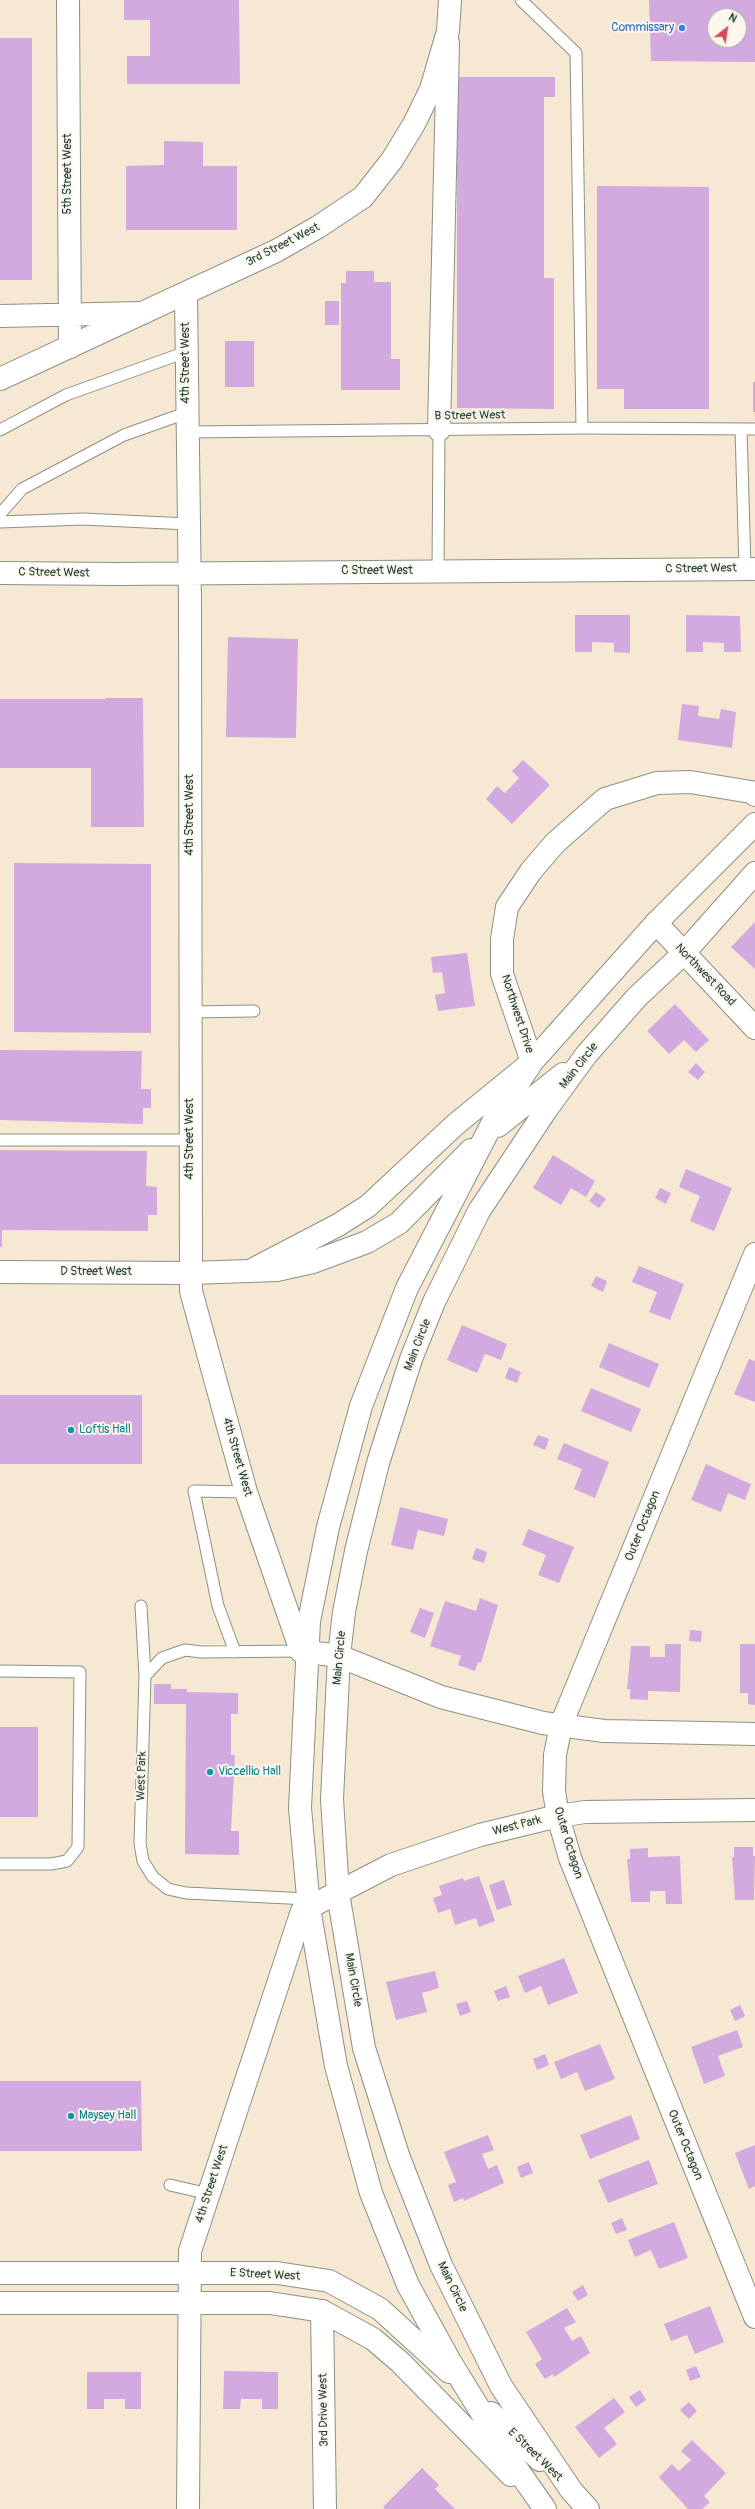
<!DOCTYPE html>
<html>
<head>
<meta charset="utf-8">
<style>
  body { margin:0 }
  #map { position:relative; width:755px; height:2509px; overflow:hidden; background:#f6e8d2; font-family:Pangolin,sans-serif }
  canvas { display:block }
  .north { position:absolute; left:707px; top:8px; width:40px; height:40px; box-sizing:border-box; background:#fbf7ec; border:1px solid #a3ada2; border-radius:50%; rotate:30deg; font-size:11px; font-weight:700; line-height:16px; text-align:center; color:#1f3d34 }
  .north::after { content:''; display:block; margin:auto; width:14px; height:18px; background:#d1495b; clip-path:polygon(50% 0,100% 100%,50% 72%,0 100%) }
</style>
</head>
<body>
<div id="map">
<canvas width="755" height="2509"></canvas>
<div class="north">N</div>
</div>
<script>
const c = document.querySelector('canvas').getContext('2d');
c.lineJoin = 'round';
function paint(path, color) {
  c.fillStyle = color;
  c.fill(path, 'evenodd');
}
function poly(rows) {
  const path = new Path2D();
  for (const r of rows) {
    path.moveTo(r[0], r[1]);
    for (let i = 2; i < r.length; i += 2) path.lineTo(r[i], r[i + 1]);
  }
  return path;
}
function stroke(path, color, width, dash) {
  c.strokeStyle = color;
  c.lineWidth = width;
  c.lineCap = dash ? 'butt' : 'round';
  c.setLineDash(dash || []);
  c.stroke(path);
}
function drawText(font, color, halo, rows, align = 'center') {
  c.font = font + ' Pangolin,sans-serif';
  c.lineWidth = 4;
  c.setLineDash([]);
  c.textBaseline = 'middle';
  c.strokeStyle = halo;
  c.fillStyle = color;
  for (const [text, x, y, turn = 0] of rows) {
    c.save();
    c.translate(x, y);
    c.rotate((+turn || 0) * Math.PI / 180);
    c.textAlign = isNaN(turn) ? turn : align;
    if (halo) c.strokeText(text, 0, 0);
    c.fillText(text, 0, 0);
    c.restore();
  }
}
paint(poly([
  [124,0,239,0,240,84,127,84,127,56,150,56,150,20,124,20],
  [649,0,755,0,755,62,651,61],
  [715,16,739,16,739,40,715,40],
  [0,38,32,38,32,280,0,280],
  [457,77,555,77,555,97,544,97,544,278,554,278,554,409,457,408],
  [164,141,203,142,203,166,237,166,237,230,126,230,126,166,164,165],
  [597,186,709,187,709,409,624,409,624,389,597,389],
  [346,271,374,271,374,282,391,282,391,359,400,359,400,390,341,390,341,283,346,283],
  [325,301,339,301,339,325,325,325],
  [225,341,254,341,254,387,225,387],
  [753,382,755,382,755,412,753,412],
  [575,615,630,615,630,653,614,652,614,643,592,642,592,652,575,652],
  [686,615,740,616,741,652,724,652,724,643,703,642,703,652,686,652],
  [228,637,298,639,296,738,226,737],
  [105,698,143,698,144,827,91,827,91,768,0,768,0,699,105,699],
  [682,704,699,706,698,716,719,719,721,709,736,712,732,748,678,740],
  [523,760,550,785,512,824,486,799,497,786,505,793,519,778,512,771],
  [14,863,151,864,151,1033,14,1032],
  [755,922,755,969,731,947],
  [467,953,475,1006,438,1011,435,995,445,993,442,972,433,973,431,957],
  [675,1004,709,1040,696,1052,684,1040,669,1054,647,1031],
  [0,1050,142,1051,141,1089,151,1089,151,1108,143,1108,143,1124,0,1120],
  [696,1063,705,1072,698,1080,688,1072],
  [0,1150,147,1151,146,1186,157,1187,157,1215,148,1215,148,1231,2,1230,2,1247,0,1247],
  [553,1155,595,1181,586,1197,571,1188,561,1205,533,1188],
  [686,1169,732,1188,714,1231,690,1221,700,1196,679,1187],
  [660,1188,671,1193,666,1204,655,1198],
  [596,1192,606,1199,599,1208,589,1201],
  [639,1266,684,1284,670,1320,649,1312,657,1292,632,1282],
  [596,1276,607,1281,603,1292,591,1286],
  [462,1325,507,1344,501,1360,485,1354,477,1373,447,1360],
  [609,1343,659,1364,649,1388,599,1367],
  [749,1359,755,1361,755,1402,734,1394],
  [509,1367,521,1372,517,1383,505,1378],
  [591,1388,641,1409,631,1432,581,1411],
  [0,1395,142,1395,142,1464,0,1464],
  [538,1435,549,1439,545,1450,533,1445],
  [564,1443,609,1462,595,1498,574,1489,582,1469,557,1459],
  [706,1464,751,1484,745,1500,728,1493,721,1512,691,1500],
  [400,1507,448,1519,444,1536,418,1530,413,1550,391,1545],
  [528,1529,574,1547,559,1583,538,1575,546,1555,522,1545],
  [476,1548,487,1552,484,1563,472,1559],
  [480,1598,498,1605,481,1663,478,1662,475,1671,458,1665,461,1656,430,1646,445,1601,476,1611],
  [420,1608,434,1613,425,1638,410,1632],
  [690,1630,702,1631,701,1642,689,1641],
  [665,1644,681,1644,680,1692,648,1691,648,1700,630,1699,630,1689,627,1689,631,1646,650,1646,650,1657,665,1657],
  [740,1644,755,1644,755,1705,748,1704,748,1693,740,1693],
  [154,1684,171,1684,171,1689,187,1689,187,1692,238,1693,238,1714,231,1714,231,1755,235,1755,231,1831,239,1831,239,1855,185,1854,186,1704,154,1704],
  [0,1727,38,1727,38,1817,0,1817],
  [734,1847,753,1847,753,1856,755,1856,754,1900,735,1900,732,1857,734,1857],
  [648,1848,648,1857,680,1856,682,1904,666,1904,665,1891,650,1891,650,1902,631,1902,627,1859,630,1859,630,1849],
  [479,1876,495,1921,479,1927,476,1918,455,1925,450,1909,438,1913,433,1898,442,1895,439,1886,463,1878,464,1881],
  [504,1880,512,1905,497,1910,489,1885],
  [564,1958,578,1993,548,2005,541,1986,525,1993,518,1976],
  [435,1971,439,1988,422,1993,427,2012,396,2020,386,1982],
  [506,1986,510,1997,498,2001,494,1991],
  [467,2001,471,2012,460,2016,456,2004],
  [740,2005,745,2016,735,2021,730,2010],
  [737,2030,743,2047,718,2056,725,2076,704,2084,691,2047],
  [600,2044,615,2079,585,2091,577,2072,561,2079,554,2062],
  [545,2054,549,2065,537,2070,533,2059],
  [0,2081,141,2081,142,2151,0,2151],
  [631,2115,640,2139,590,2159,580,2135],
  [488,2135,494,2150,482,2154,488,2169,497,2165,504,2183,464,2201,463,2198,454,2202,448,2185,456,2182,444,2152],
  [755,2145,755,2186,749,2189,735,2153],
  [649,2160,658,2184,608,2203,598,2180],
  [529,2162,533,2173,521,2178,517,2167],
  [622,2218,627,2230,616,2234,611,2223],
  [674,2222,688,2258,659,2269,651,2250,635,2257,628,2240],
  [583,2285,588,2295,578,2301,572,2292],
  [710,2306,724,2342,695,2354,687,2335,671,2341,664,2324],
  [567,2308,576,2322,564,2328,572,2341,581,2336,590,2353,554,2377,553,2374,545,2379,535,2364,542,2359,526,2332],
  [696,2366,701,2377,690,2381,686,2370],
  [224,2371,278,2372,278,2409,262,2409,262,2399,241,2399,240,2409,223,2409],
  [87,2372,141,2372,141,2409,125,2409,125,2399,104,2399,104,2409,87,2409],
  [640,2390,646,2400,636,2407,629,2397],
  [614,2398,625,2412,604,2428,617,2444,599,2458,575,2427],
  [689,2402,697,2411,689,2419,680,2410],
  [692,2440,726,2473,704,2496,710,2502,702,2509,688,2509,659,2477,672,2464,679,2471,691,2460,681,2451],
  [422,2468,439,2485,435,2489,455,2509,385,2509,383,2507]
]), '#d3aadf');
const service = poly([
  [521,0,576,53,582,428],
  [741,429,745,569],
  [0,430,66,395,186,352],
  [186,432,582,428,755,429],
  [0,514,22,489,124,435,186,413],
  [0,522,83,519,188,524],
  [438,571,439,430],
  [190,1012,254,1011],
  [0,1140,190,1140],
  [141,1606,145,1676],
  [301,1651,201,1652,185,1650,162,1658,145,1676,140,1843,143,1861,153,1877,168,1889,186,1893,308,1899],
  [235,1652,218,1606,194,1491,246,1492],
  [0,1671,80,1672,78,1847,67,1861,51,1864,0,1864],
  [170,2185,209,2194]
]);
const minor = poly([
  [68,0,70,347],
  [0,316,143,313],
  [439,430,448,43],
  [656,923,755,1028],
  [532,1062,502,974,502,939,507,907,531,871,555,843,605,799,657,783,690,782,751,792,755,795],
  [755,1254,561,1725,555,1755,554,1791,558,1816,570,1858,755,2317],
  [301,1651,339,1656,441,1697,543,1723,604,1731,755,1734],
  [322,2311,325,2509],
  [188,2509,190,2251,302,1911,391,1865,480,1835,558,1816,585,1812,755,1810]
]);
const tertiary = poly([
  [186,294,190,603,191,1291,246,1492,301,1651],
  [0,379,276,251,318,227,363,197,392,160,414,124,431,89,448,31,450,0],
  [0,573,118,574,755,569],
  [532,1062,494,1120,407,1288,361,1406,328,1527,309,1621,300,1808,309,1908,336,2066,371,2193,408,2285,451,2363,510,2459,545,2509],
  [498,1126,563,1074],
  [250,1271,338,1225,368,1206,456,1124,532,1062,656,923,755,824],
  [0,1272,191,1273,277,1270,313,1262,367,1242,399,1223,471,1150],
  [0,2273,277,2273,329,2281,380,2309,449,2372],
  [0,2303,270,2303,322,2311,373,2339,400,2362,511,2475],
  [491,2413,540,2460],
  [588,2509,571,2490,501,2386,441,2265,399,2158,364,2048,338,1893,332,1799,339,1656,344,1612,356,1551,378,1463,411,1359,434,1302,479,1211,546,1110,586,1055,637,997,683,954,755,873]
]);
stroke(service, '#8a9283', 13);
stroke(minor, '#8a9283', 24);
stroke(tertiary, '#8a9283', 24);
stroke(service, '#fff', 11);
stroke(minor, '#fff', 22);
stroke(tertiary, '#fff', 22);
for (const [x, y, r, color] of [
  [682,28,4,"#3f7fe0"],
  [71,1430,4,"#0f9aa8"],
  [210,1772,4,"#0f9aa8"],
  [71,2116,4,"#0f9aa8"]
]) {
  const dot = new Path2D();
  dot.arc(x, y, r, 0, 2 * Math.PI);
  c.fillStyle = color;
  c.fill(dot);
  stroke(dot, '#fbf7ec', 1.5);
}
drawText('12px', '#366cbe', '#fbf7ec', [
  ["Commissary",674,28]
], 'right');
drawText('12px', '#1f3d34', '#fbf7ec', [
  ["5th Street West",68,174,-90],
  ["3rd Street West",283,245,-27],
  ["4th Street West",186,363,-90],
  ["B Street West",470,416,-1],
  ["C Street West",701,569,-1],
  ["C Street West",377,571],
  ["C Street West",54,573,1],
  ["4th Street West",190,815,-90],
  ["Northwest Road",705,975,46],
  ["Northwest Drive",517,1014,72],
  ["Main Circle",579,1066,-52],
  ["4th Street West",190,1139,-90],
  ["D Street West",96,1272],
  ["Main Circle",418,1345,-69],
  ["4th Street West",237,1457,74],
  ["Outer Octagon",643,1526,-68],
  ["Main Circle",340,1658,-85],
  ["West Park",142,1776,-88],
  ["West Park",517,1826,-14],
  ["Outer Octagon",568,1843,73],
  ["Main Circle",353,1980,80],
  ["Outer Octagon",685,2145,68],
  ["4th Street West",212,2184,-72],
  ["E Street West",265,2275,3],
  ["Main Circle",452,2287,64],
  ["3rd Drive West",324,2410,-91],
  ["E Street West",535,2455,44]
]);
drawText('12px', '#0d838f', '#fbf7ec', [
  ["Loftis Hall",79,1430],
  ["Viccellio Hall",218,1772],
  ["Maysey Hall",79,2116]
], 'left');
</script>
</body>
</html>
